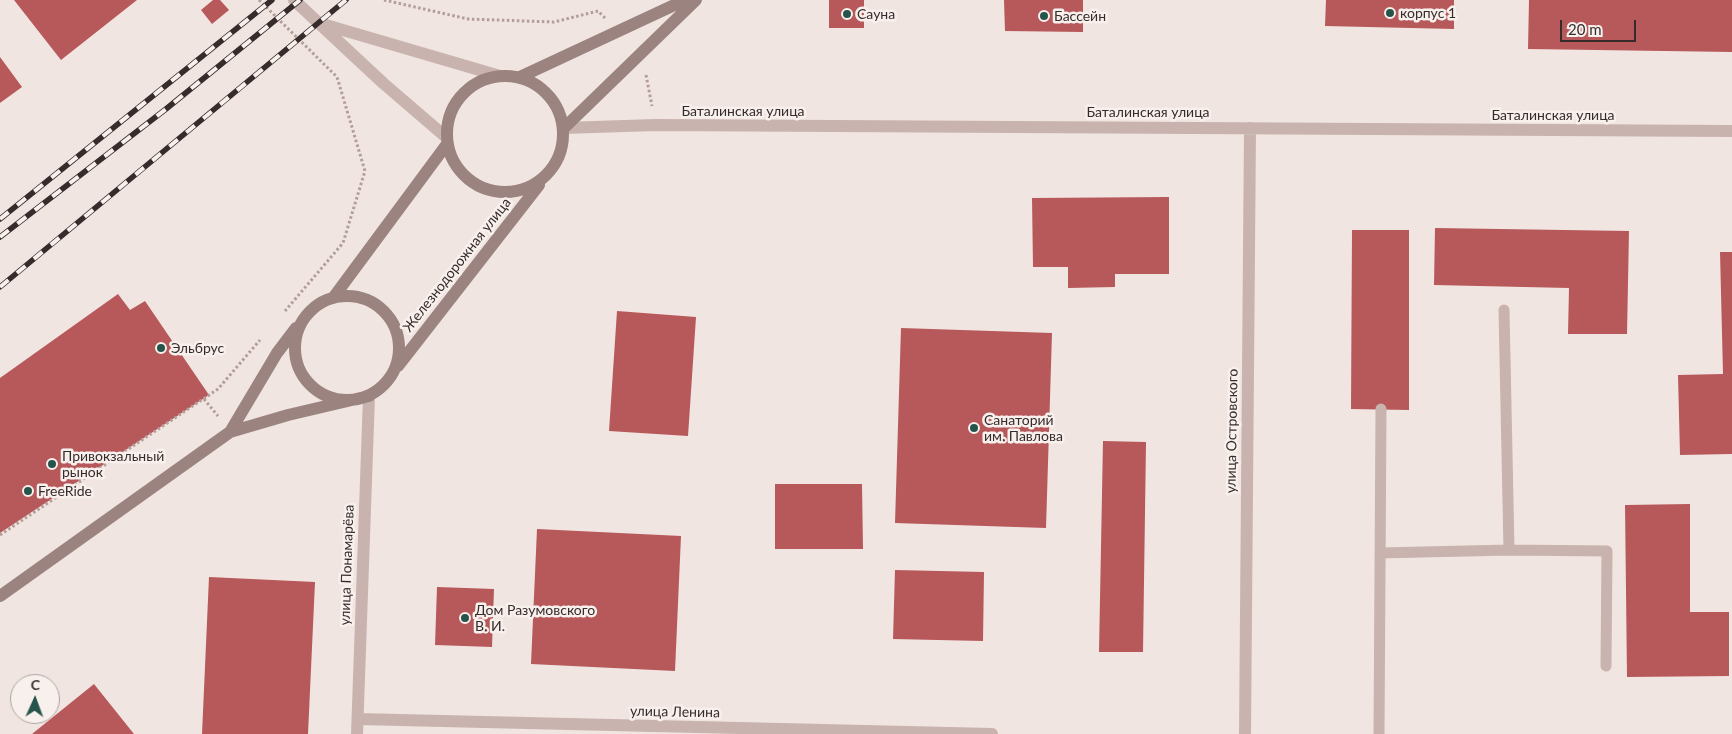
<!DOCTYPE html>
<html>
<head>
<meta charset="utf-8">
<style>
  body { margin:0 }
  #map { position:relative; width:1732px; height:734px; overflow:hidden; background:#f1e5e1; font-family:Lato,sans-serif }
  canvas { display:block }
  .north { position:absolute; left:10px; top:674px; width:50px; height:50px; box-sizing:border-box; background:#f8f0ed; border:1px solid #aba2a0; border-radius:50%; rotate:2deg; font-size:14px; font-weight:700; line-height:20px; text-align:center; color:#372c2c }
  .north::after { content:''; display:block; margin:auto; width:18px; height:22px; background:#26544b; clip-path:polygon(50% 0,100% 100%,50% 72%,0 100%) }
  .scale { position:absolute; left:1560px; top:20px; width:76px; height:22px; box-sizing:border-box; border:2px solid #372c2c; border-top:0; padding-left:6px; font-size:15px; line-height:18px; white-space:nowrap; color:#372c2c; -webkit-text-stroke:4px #f8f0ed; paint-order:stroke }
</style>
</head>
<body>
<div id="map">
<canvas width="1732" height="734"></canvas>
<div class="north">С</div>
<div class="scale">20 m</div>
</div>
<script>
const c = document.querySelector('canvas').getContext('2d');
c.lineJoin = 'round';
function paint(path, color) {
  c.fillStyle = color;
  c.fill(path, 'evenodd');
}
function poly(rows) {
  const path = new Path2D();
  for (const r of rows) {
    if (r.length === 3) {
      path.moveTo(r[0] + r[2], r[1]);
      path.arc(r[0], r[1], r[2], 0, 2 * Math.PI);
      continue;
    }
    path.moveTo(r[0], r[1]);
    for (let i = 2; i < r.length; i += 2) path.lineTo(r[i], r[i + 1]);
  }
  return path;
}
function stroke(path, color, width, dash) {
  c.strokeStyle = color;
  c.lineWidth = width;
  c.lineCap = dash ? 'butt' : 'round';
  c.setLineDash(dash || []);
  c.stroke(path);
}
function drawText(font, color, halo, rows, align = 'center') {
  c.font = font + ' Lato,sans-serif';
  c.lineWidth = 5;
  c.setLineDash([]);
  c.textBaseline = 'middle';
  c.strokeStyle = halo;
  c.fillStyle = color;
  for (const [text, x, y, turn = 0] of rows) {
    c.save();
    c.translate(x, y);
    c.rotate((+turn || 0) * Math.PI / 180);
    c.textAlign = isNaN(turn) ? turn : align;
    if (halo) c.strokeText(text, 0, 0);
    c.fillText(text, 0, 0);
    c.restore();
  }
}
paint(poly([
  [14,0,137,0,61,60],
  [213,0,220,0,229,10,212,24,201,10],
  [829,0,864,0,864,28,829,28],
  [1004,0,1083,0,1083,32,1005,31],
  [1326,0,1454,0,1454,29,1325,26],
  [1529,0,1732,0,1732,52,1528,49],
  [0,57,22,87,0,103],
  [1169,197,1169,274,1115,274,1115,287,1068,288,1068,267,1033,267,1032,198],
  [1435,228,1629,231,1627,334,1568,334,1569,288,1434,285],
  [1352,230,1409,230,1409,410,1351,409],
  [1720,252,1732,252,1732,454,1680,455,1678,375,1723,374],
  [118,294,130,310,145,301,209,395,0,533,0,378],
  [617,311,696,317,688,436,609,431],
  [901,328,1052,333,1046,528,895,523],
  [1103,441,1146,442,1143,652,1099,652],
  [775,484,862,484,863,549,775,549],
  [1690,504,1690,612,1729,612,1729,676,1627,677,1625,505],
  [537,529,681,536,675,671,531,664],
  [895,570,984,572,983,641,893,639],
  [209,577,315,582,308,734,202,734],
  [437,587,494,589,492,647,435,645],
  [94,684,134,734,32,734]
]), '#b7585a');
stroke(poly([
  [259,0,337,77,365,171,343,243,285,311],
  [384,0,468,19,554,22,598,11,605,18],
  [646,75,652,106],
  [204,399,218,416],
  [0,535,218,389,260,340]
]), '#b39d98', 3, [2.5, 2.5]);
stroke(poly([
  [1509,550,1607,551,1606,666],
  [1380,553,1509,550,1504,310],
  [1379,734,1381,409]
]), '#c8b3ae', 11);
stroke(poly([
  [564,128,655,125,1732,131],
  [358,719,992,734],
  [357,734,369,396],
  [1245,734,1250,128]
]), '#c8b3ae', 12);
stroke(poly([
  [294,0,383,83,447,138],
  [319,23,500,76]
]), '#c8b3ae', 12);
stroke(poly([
  [505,134,58],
  [520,77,685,0],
  [564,128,696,0],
  [347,348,52],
  [333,298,447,144],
  [398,366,539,185],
  [230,432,277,353,296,328],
  [0,596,230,432,288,415,369,396]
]), '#9b8380', 12);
const rail = poly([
  [0,219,272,0],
  [0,237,166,109,300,0],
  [0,287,346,0]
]);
stroke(rail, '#372c2c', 5.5);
stroke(rail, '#f8f0ed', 4, [11]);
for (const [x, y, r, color] of [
  [1390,13,5,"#26544b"],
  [847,14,5,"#26544b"],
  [1044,16,5,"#26544b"],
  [161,348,5,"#26544b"],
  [974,428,5,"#26544b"],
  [52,464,5,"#26544b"],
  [28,491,5,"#26544b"],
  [465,618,5,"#26544b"]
]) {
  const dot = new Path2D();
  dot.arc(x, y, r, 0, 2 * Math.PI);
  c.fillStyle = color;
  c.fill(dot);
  stroke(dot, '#f8f0ed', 2);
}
drawText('14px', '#372c2c', '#f8f0ed', [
  ["корпус 1",1400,13],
  ["Сауна",857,14],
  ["Бассейн",1054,16],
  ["Эльбрус",171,348],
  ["Санаторий",984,420],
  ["им. Павлова",984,436],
  ["Привокзальный",62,456],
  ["рынок",62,472],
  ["FreeRide",38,491],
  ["Дом Разумовского",475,610],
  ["В. И.",475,626]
], 'left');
drawText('14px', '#372c2c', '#f8f0ed', [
  ["Баталинская улица",743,111],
  ["Баталинская улица",1148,112],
  ["Баталинская улица",1553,115],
  ["Железнодорожная улица",457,265,-52],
  ["улица Островского",1232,431,-89],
  ["улица Понамарёва",347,565,-88],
  ["улица Ленина",675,712,1]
]);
</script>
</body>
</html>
